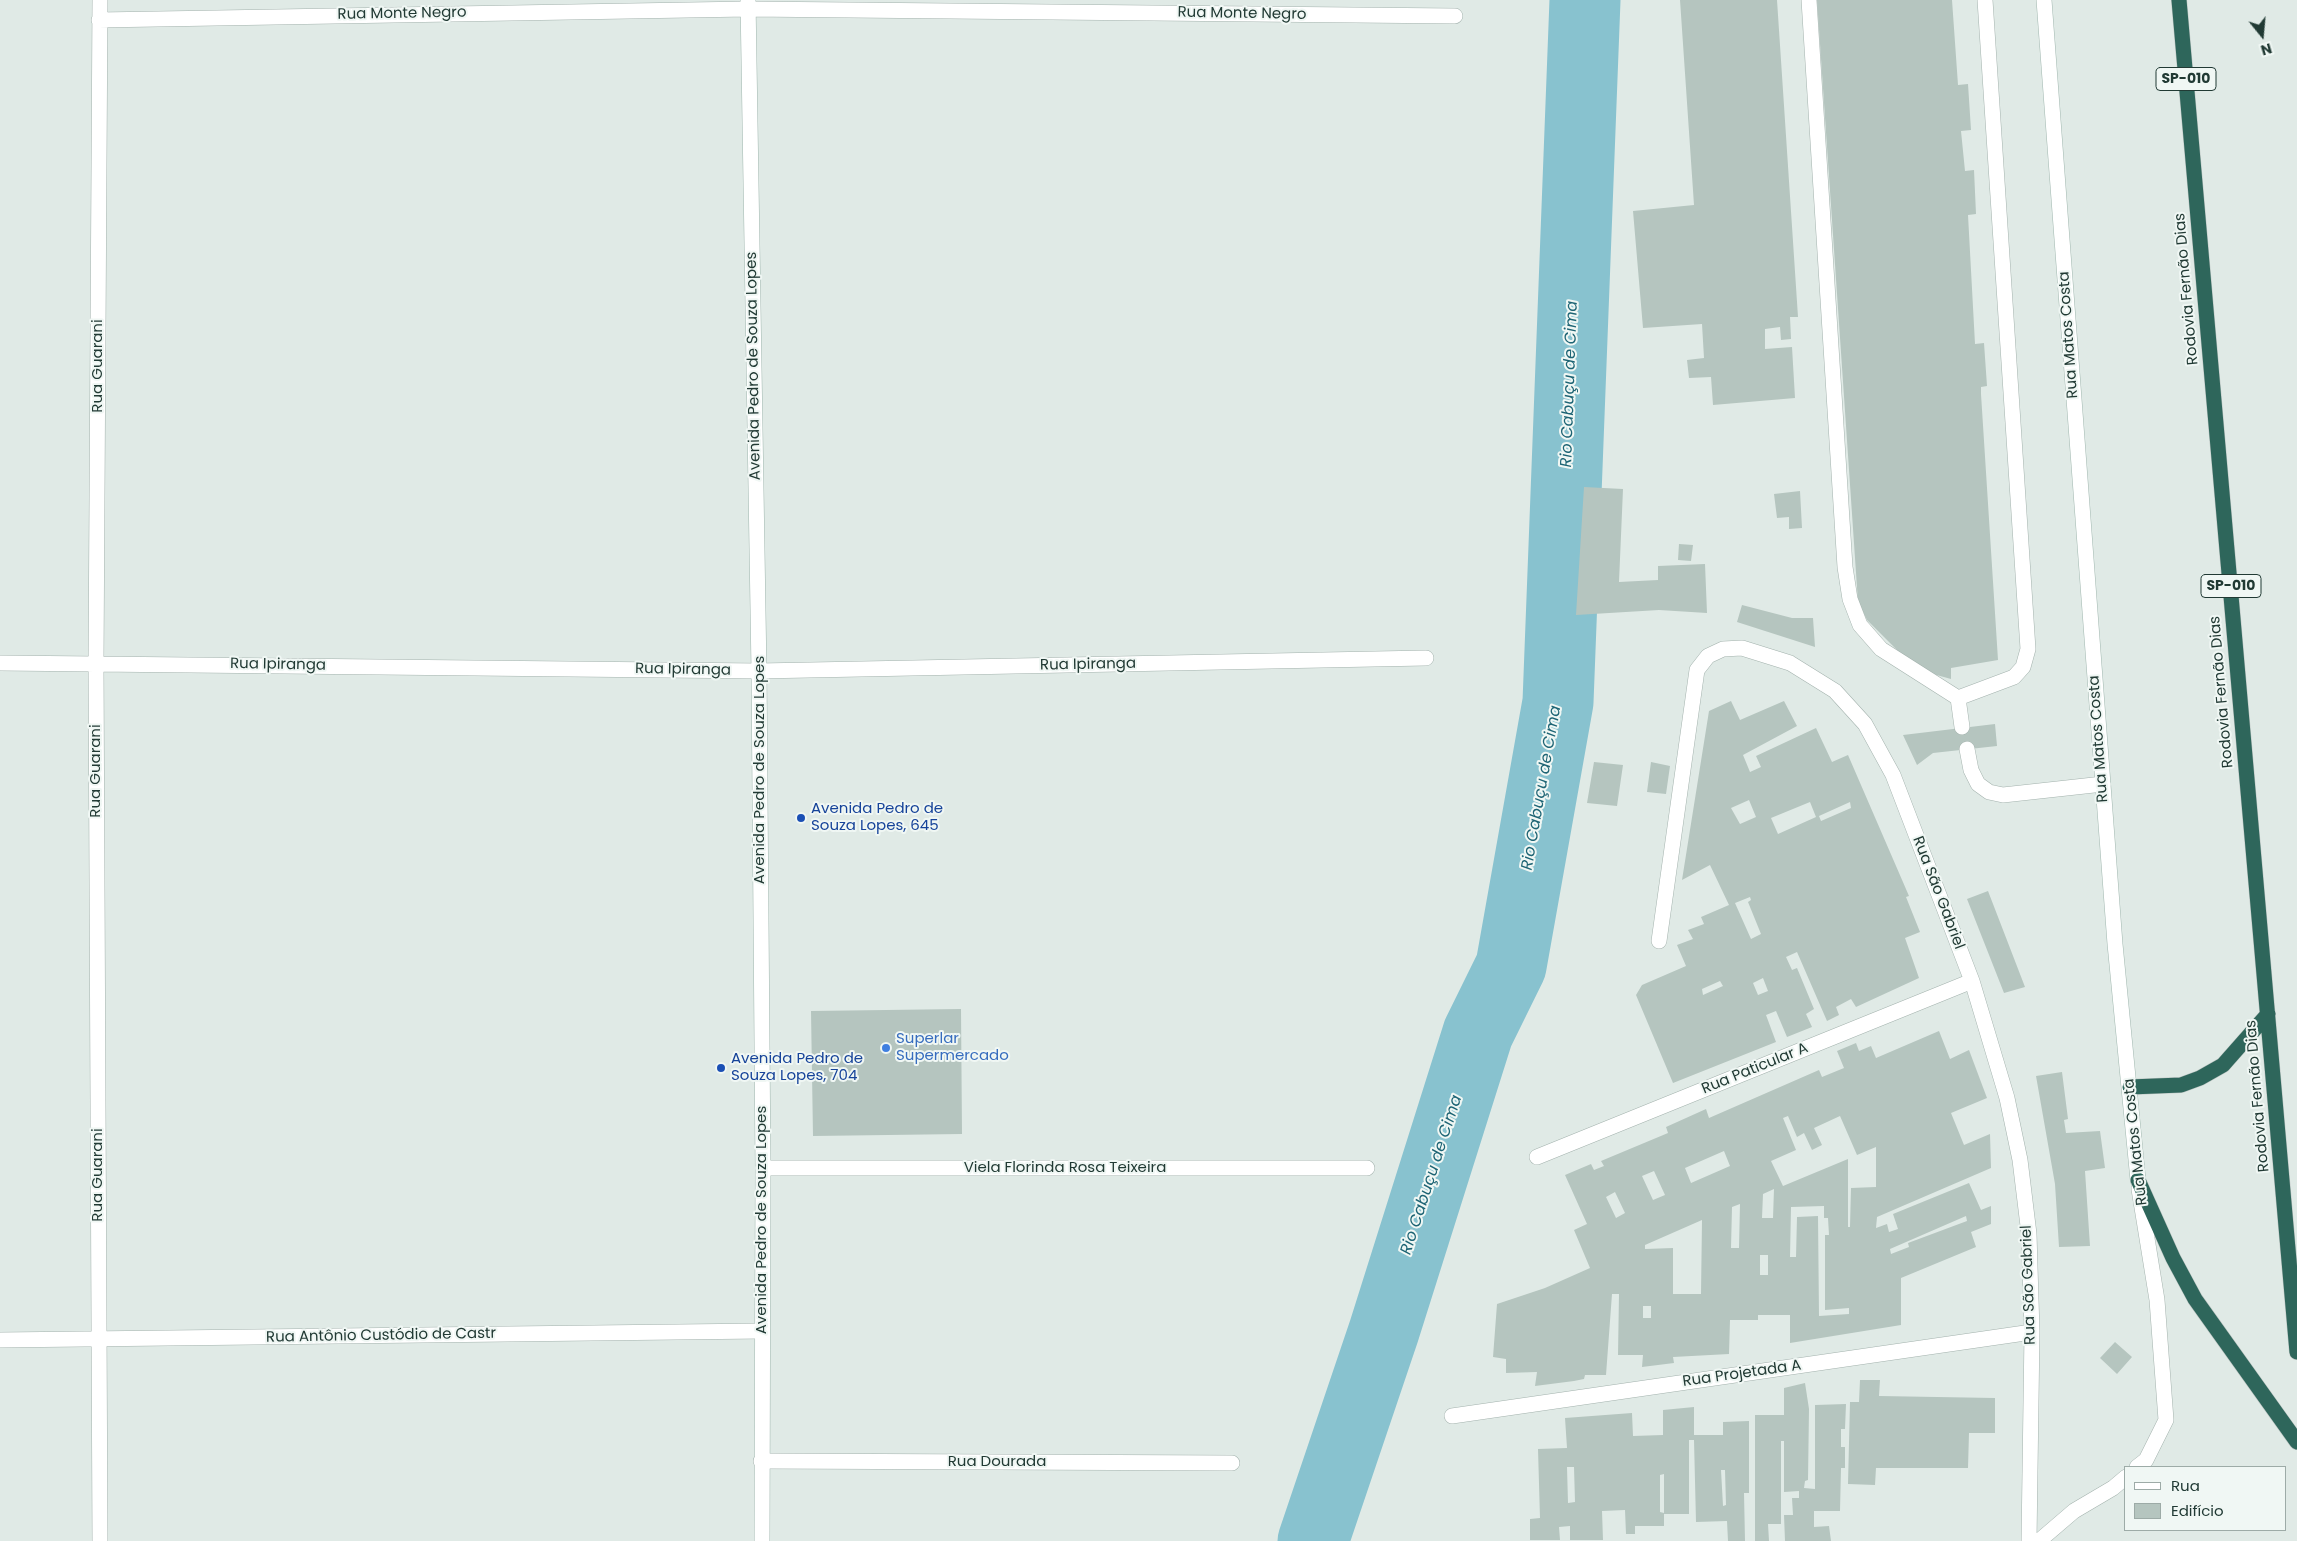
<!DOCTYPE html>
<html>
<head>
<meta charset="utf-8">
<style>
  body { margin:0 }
  #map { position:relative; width:2297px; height:1541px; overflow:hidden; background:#e0eae6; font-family:Poppins,sans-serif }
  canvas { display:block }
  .legend { position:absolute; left:2124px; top:1466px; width:162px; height:65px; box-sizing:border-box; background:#f0f7f4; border:1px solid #9daba7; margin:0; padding:6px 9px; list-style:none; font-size:15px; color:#213a34 }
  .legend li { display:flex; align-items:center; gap:10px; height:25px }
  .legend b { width:25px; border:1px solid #9daba7 }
  .north { position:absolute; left:2237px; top:10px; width:50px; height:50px; -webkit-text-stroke:4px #f0f7f4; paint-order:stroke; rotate:163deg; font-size:14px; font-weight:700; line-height:20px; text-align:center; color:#213a34 }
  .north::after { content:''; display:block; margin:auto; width:18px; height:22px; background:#213a34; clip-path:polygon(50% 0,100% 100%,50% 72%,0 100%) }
</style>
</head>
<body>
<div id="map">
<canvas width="2297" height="1541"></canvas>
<ul class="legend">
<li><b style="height:6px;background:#fff"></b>Rua</li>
<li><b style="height:14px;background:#b5c5bf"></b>Edifício</li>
</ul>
<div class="north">N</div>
</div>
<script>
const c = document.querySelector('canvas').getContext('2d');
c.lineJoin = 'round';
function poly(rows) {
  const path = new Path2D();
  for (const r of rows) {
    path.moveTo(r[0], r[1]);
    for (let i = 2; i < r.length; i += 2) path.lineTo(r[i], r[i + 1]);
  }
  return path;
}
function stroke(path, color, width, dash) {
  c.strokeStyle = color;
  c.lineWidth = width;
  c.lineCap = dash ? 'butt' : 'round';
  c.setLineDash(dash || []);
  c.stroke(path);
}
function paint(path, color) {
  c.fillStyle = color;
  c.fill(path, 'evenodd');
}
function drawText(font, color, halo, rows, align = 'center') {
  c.font = font + ' Poppins,sans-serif';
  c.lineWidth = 4;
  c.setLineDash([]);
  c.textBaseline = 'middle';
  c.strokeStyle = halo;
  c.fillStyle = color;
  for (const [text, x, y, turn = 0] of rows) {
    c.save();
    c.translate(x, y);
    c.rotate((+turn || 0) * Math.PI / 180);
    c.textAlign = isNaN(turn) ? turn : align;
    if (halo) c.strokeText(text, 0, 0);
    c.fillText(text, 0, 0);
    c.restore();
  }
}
stroke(poly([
  [1313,1541,1384,1331,1478,1033,1511,966,1558,702,1585,0]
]), '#88c2cf', 71);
paint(poly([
  [1680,0,1777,0,1798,317,1790,317,1791,339,1781,340,1780,327,1765,329,1765,349,1792,347,1795,398,1713,405,1711,377,1689,378,1687,360,1704,358,1702,324,1643,328,1633,211,1694,205],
  [1817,0,1952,0,1958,85,1968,84,1971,130,1961,131,1965,171,1974,170,1976,214,1968,215,1975,344,1984,343,1987,386,1981,387,1981,394,1998,660,1951,668,1951,679,1933,674,1900,653,1867,620,1858,602],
  [1584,487,1623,489,1619,582,1658,580,1658,566,1705,564,1707,613,1659,610,1576,615],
  [1800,491,1802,528,1789,529,1789,517,1777,518,1774,494],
  [1679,544,1693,545,1691,561,1678,560],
  [1742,605,1792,618,1813,618,1815,647,1737,622],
  [1731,701,1740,720,1784,701,1797,726,1743,755,1750,772,1761,767,1756,756,1816,728,1832,762,1848,755,1909,896,1906,897,1920,932,1905,938,1919,978,1856,1007,1851,999,1836,1007,1839,1015,1827,1021,1797,952,1786,957,1792,970,1797,968,1814,1009,1806,1014,1812,1027,1787,1037,1776,1011,1766,1015,1776,1042,1673,1083,1636,995,1642,985,1686,966,1677,945,1693,939,1688,930,1704,924,1701,917,1729,905,1710,865,1682,880,1709,711],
  [1749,800,1756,817,1740,824,1731,808],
  [1810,802,1816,817,1778,834,1771,818],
  [1850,802,1851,808,1821,821,1819,816],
  [1750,897,1751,900,1748,902,1761,934,1751,939,1735,903],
  [1763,978,1768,991,1758,995,1753,983],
  [1720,981,1723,986,1703,995,1702,989],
  [1995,724,1997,746,1933,753,1917,765,1903,735],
  [1594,762,1623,765,1617,806,1587,803],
  [1651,762,1670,766,1666,794,1647,792],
  [1988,891,2025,987,2004,993,1967,899],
  [961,1009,962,1134,813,1136,811,1011],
  [1939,1031,1950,1059,1969,1050,1987,1098,1951,1113,1964,1145,1990,1134,1991,1168,1877,1217,1876,1228,1887,1224,1889,1232,1898,1229,1893,1214,1969,1183,1981,1210,1991,1206,1991,1224,1971,1232,1976,1247,1901,1278,1901,1325,1790,1343,1790,1315,1758,1315,1758,1320,1730,1320,1729,1354,1673,1357,1674,1363,1642,1367,1643,1355,1618,1355,1619,1294,1612,1294,1606,1375,1585,1375,1584,1379,1574,1381,1535,1386,1537,1372,1506,1373,1506,1359,1493,1357,1497,1304,1545,1288,1590,1268,1574,1230,1587,1224,1565,1175,1591,1164,1594,1170,1604,1166,1601,1161,1668,1133,1666,1127,1706,1109,1709,1118,1819,1070,1822,1077,1844,1068,1837,1051,1856,1043,1859,1051,1871,1046,1876,1058],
  [1788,1116,1797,1137,1804,1133,1812,1150,1822,1145,1814,1128,1840,1116,1857,1155,1876,1147,1876,1187,1851,1188,1850,1227,1848,1227,1848,1159,1783,1186,1771,1161,1796,1150,1783,1118],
  [1724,1151,1730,1166,1691,1183,1685,1168],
  [1654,1171,1665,1195,1653,1200,1642,1176],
  [1774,1189,1773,1218,1762,1218,1763,1194],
  [1615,1192,1625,1213,1616,1218,1606,1197],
  [1740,1204,1739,1248,1731,1248,1732,1207],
  [1824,1206,1824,1218,1828,1218,1829,1235,1825,1235,1825,1310,1849,1308,1849,1314,1819,1316,1818,1216,1797,1217,1796,1257,1790,1257,1791,1207],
  [1966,1216,1967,1221,1908,1243,1909,1247,1891,1254,1890,1249],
  [1702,1220,1701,1294,1673,1294,1673,1248,1645,1249,1645,1245],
  [1760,1255,1768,1255,1768,1275,1760,1275],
  [1643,1306,1651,1306,1651,1318,1643,1318],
  [2062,1072,2068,1119,2064,1120,2066,1133,2100,1131,2105,1168,2085,1171,2090,1246,2059,1247,2055,1184,2036,1076],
  [2115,1342,2132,1357,2117,1374,2100,1358],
  [1860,1380,1880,1380,1879,1396,1995,1398,1995,1433,1969,1433,1968,1468,1876,1468,1875,1485,1848,1484,1850,1402,1859,1402],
  [1805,1383,1809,1409,1808,1480,1805,1481,1804,1488,1815,1489,1815,1405,1846,1404,1845,1429,1841,1429,1841,1447,1845,1447,1845,1468,1841,1468,1840,1511,1814,1511,1814,1527,1829,1526,1831,1541,1785,1541,1784,1515,1793,1515,1792,1498,1799,1498,1799,1491,1784,1492,1784,1441,1781,1441,1781,1524,1768,1524,1769,1541,1755,1541,1755,1415,1784,1415,1784,1388],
  [1694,1407,1694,1435,1723,1435,1723,1422,1749,1421,1749,1493,1744,1493,1745,1541,1728,1541,1727,1521,1696,1522,1694,1440,1689,1440,1689,1514,1664,1514,1664,1526,1635,1526,1635,1534,1626,1534,1625,1510,1602,1511,1603,1540,1570,1540,1570,1526,1559,1527,1560,1540,1530,1540,1530,1519,1540,1518,1538,1449,1567,1448,1565,1418,1632,1413,1633,1436,1663,1435,1663,1410],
  [1567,1467,1574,1467,1575,1502,1568,1503],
  [1721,1470,1725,1470,1726,1505,1723,1506],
  [1664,1474,1664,1513,1660,1512,1660,1475]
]), '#b5c5bf');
const lane = poly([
  [1809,0,1845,567,1850,599,1860,625,1881,649,1958,698,1962,727],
  [1958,698,2014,677,2023,667,2028,649,1985,0],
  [1967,749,1971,770,1978,784,1989,792,2003,795,2103,784]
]);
const street = poly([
  [100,0,96,663,100,1541],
  [99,20,748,9,1455,16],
  [0,663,759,671,1426,658],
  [1659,941,1697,670,1708,656,1723,649,1742,648,1790,663,1835,691,1865,724,1893,775,1972,981,2007,1098,2020,1160,2029,1234,2032,1332,2029,1541],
  [1537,1157,1972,981],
  [763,1168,1367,1168],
  [0,1340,762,1331],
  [1452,1416,2032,1332],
  [761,1461,1232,1463],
  [2137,1467,2146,1460,2166,1420,2157,1300,2139,1189],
  [2039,1541,2074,1511,2113,1488,2126,1477]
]);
const secondary = poly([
  [748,0,759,671,763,1168,762,1541],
  [2044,0,2115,944,2138,1180]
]);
const highway = poly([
  [2179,0,2297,1352],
  [2130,1087,2181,1085,2200,1078,2223,1065,2268,1014],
  [2138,1180,2173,1258,2195,1299,2297,1442]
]);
stroke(lane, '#a3b2ad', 16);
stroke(street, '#a3b2ad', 16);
stroke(secondary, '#9fb6ae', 16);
stroke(highway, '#bcc4c2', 16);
stroke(lane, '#fff', 15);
stroke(street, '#fff', 15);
stroke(secondary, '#fff', 15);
stroke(highway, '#2e665b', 15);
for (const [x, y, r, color] of [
  [801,818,5,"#1a4fb4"],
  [886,1048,5,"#3f7fe0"],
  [721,1068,5,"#1a4fb4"]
]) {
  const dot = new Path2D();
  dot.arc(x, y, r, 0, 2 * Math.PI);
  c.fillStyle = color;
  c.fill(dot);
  stroke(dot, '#f0f7f4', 2);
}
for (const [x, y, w] of [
  [2186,79,60],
  [2231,586,60]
]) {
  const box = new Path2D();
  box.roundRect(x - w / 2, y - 11.5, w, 23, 4);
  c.fillStyle = '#f0f7f4';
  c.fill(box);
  stroke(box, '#213a34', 1);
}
drawText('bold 14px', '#213a34', null, [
  ["SP-010",2186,79],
  ["SP-010",2231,586]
]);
drawText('15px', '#213a34', '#f0f7f4', [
  ["Rua Monte Negro",402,14,-1],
  ["Rua Monte Negro",1242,14,1],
  ["Rodovia Fernão Dias",2187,289,-95],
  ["Rua Matos Costa",2069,335,-94],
  ["Rua Guarani",98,366,-90],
  ["Avenida Pedro de Souza Lopes",754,366,-91],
  ["Rua Ipiranga",278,665,1],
  ["Rua Ipiranga",1088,665,-1],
  ["Rua Ipiranga",683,670,1],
  ["Rodovia Fernão Dias",2222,692,-95],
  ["Rua Matos Costa",2099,739,-94],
  ["Avenida Pedro de Souza Lopes",760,770,-90],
  ["Rua Guarani",96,771,-90],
  ["Rua São Gabriel",1938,893,69],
  ["Rua Paticular A",1755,1069,-22],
  ["Rodovia Fernão Dias",2258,1096,-95],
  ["Rua Matos Costa",2136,1142,-96],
  ["Viela Florinda Rosa Teixeira",1065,1168],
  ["Rua Guarani",98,1175,-90],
  ["Avenida Pedro de Souza Lopes",762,1220,-90],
  ["Rua São Gabriel",2029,1285,-92],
  ["Rua Antônio Custódio de Castr",381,1336,-1],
  ["Rua Projetada A",1742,1374,-8],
  ["Rua Dourada",997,1462]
]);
drawText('15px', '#164399', '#f0f7f4', [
  ["Avenida Pedro de",811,809],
  ["Souza Lopes, 645",811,826],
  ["Avenida Pedro de",731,1059],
  ["Souza Lopes, 704",731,1076]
], 'left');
drawText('15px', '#366cbe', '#f0f7f4', [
  ["Superlar",896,1039],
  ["Supermercado",896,1056]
], 'left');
drawText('italic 16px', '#1d6474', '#f0f7f4', [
  ["Rio Cabuçu de Cima",1570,384,-88],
  ["Rio Cabuçu de Cima",1542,788,-80],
  ["Rio Cabuçu de Cima",1432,1175,-72]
]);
</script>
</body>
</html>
